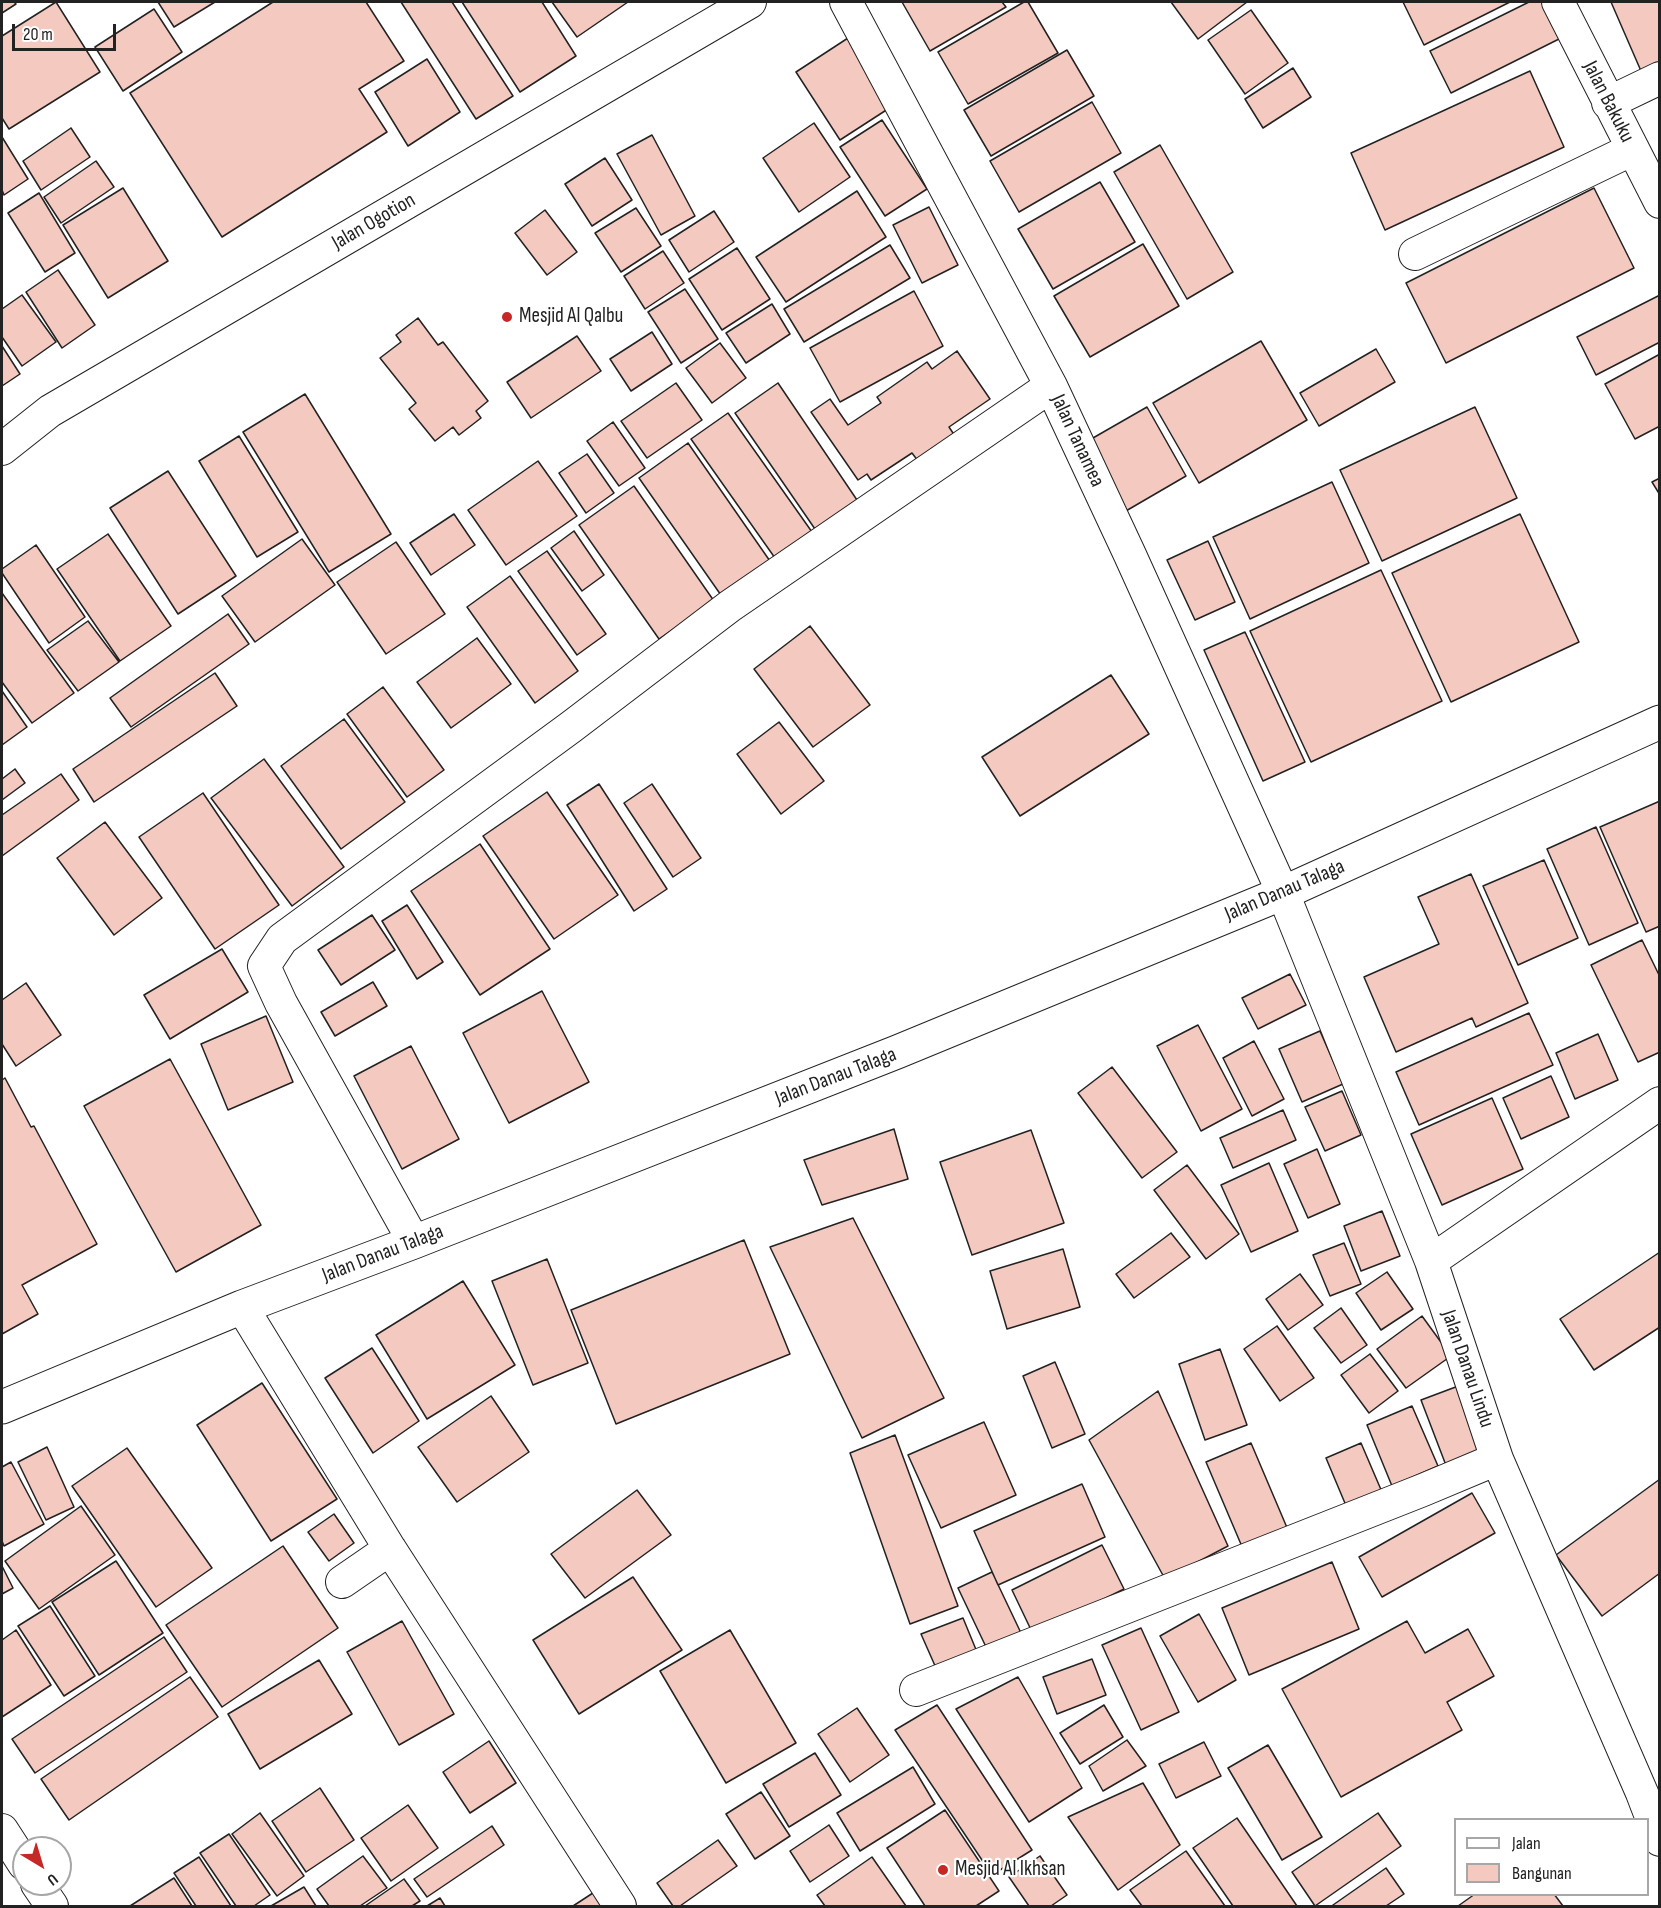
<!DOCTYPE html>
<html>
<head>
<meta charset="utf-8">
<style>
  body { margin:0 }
  #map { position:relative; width:1661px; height:1908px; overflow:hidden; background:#fff; font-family:"Sofia Sans Condensed",sans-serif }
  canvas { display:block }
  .frame { position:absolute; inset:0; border:3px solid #222; pointer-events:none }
  .legend { position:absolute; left:1454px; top:1818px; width:195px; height:78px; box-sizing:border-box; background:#fff; border:2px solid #a7a7a7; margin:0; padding:8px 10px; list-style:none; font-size:18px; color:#222 }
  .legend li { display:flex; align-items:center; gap:12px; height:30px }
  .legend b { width:30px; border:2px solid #a7a7a7 }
  .north { position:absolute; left:12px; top:1836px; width:60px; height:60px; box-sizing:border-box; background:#fff; border:2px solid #a7a7a7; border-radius:50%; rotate:142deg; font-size:16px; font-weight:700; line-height:24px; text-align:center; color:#222 }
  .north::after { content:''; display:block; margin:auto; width:21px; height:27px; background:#c62828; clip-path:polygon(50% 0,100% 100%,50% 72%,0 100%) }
  .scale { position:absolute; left:12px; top:24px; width:104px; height:27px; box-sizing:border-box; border:3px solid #222; border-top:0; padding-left:8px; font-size:18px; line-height:21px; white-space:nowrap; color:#222; -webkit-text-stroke:4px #fff; paint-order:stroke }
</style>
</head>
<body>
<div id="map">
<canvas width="1661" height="1908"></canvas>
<div class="frame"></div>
<ul class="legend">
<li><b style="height:8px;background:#fff"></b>Jalan</li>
<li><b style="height:16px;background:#f3c9c0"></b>Bangunan</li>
</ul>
<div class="north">U</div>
<div class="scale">20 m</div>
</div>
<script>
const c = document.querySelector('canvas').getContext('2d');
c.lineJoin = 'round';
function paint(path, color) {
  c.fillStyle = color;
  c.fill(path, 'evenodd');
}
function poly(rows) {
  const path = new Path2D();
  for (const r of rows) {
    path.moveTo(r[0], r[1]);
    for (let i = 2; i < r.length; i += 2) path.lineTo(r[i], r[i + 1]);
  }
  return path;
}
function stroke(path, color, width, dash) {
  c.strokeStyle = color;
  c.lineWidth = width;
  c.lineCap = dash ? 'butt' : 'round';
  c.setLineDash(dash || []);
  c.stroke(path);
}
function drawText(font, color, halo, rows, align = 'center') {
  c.font = font + ' "Sofia Sans Condensed",sans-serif';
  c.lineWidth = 4.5;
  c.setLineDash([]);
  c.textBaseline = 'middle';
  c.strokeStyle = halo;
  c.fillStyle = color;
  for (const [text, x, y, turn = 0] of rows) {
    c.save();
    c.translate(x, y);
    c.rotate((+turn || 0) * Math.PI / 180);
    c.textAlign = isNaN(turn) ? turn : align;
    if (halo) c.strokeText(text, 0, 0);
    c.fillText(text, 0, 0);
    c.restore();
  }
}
const building = poly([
  [2,2,14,2,16,4,2,13,2,2],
  [56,2,100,72,9,129,2,118,2,36,56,2],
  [158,2,215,2,174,27,158,2],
  [273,2,366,2,404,61,359,89,387,132,222,237,130,93,273,2],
  [401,2,452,2,513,96,476,119,401,2],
  [462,2,542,2,576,56,520,92,462,2],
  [552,2,628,2,577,37,552,2],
  [902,2,1002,2,1006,7,930,51,902,2],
  [1024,2,1028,2,1058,53,968,104,938,52,1024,2],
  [1171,2,1247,2,1198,39,1171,2],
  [1403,2,1510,2,1424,45,1403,2],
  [1529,2,1543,2,1561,38,1451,93,1430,51,1529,2],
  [1611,2,1660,2,1660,63,1641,71,1611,2],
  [154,9,182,52,123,91,95,47,154,9],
  [1251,10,1288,63,1245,94,1208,40,1251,10],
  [848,38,891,107,840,140,796,72,848,38],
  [1067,50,1094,96,991,156,964,110,1067,50],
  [427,59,460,112,408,146,375,92,427,59],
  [1293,68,1311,97,1263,128,1245,99,1293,68],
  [1530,71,1564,147,1385,230,1351,153,1530,71],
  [1092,102,1121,153,1019,212,990,161,1092,102],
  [882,120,927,189,885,216,840,147,882,120],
  [814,123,850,177,799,212,763,158,814,123],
  [71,128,90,157,41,190,23,161,71,128],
  [652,135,695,216,661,235,617,154,652,135],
  [2,137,28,179,4,195,2,190,2,137],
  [1160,145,1233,272,1187,299,1114,172,1160,145],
  [605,158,632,200,592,226,565,184,605,158],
  [96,161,114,187,61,223,44,197,96,161],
  [1100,182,1135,242,1053,289,1018,229,1100,182],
  [123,188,168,261,108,298,63,225,123,188],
  [1594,188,1634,268,1446,363,1406,283,1594,188],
  [857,191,886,237,786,302,756,257,857,191],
  [39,193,75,253,45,272,8,213,39,193],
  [929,207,958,265,922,283,893,225,929,207],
  [636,208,661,246,621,272,595,233,636,208],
  [545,210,577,252,547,275,515,233,545,210],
  [714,211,734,242,689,272,669,240,714,211],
  [1143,244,1179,306,1090,357,1054,296,1143,244],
  [890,245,910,278,804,342,784,309,890,245],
  [737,248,770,299,722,330,689,279,737,248],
  [663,251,684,283,645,309,624,276,663,251],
  [58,270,95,325,62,348,26,292,58,270],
  [685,289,718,339,681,363,648,312,685,289],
  [914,291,943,346,840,402,810,348,914,291],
  [22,295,56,342,22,366,2,337,2,309,22,295],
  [1660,295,1660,342,1596,375,1577,337,1660,295],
  [772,304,790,334,746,363,726,333,772,304],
  [418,318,438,345,443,342,488,401,476,411,481,418,459,435,453,427,435,441,409,409,416,403,380,358,401,342,396,335,418,318],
  [652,332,672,364,631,391,610,359,652,332],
  [577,336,601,371,531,418,507,382,577,336],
  [1261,341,1307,420,1199,483,1153,403,1261,341],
  [720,343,746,378,712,403,686,368,720,343],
  [2,346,20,374,2,386,2,346],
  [1376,349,1395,382,1319,426,1300,393,1376,349],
  [957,351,990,399,949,427,955,436,918,461,912,453,871,480,867,474,858,480,811,412,830,399,848,425,881,403,877,397,927,362,932,369,957,351],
  [1660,354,1660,426,1635,439,1605,384,1660,354],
  [676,383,702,420,647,458,621,421,676,383],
  [778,383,857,500,815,529,735,413,778,383],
  [305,394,391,534,329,572,243,432,305,394],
  [1147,407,1186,476,1119,515,1079,446,1147,407],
  [1475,407,1517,498,1382,561,1340,470,1475,407],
  [728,413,812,532,775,558,691,439,728,413],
  [613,422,645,468,619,486,587,441,613,422],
  [239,436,298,532,257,557,199,461,239,436],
  [688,443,772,564,723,598,639,478,688,443],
  [587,454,614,493,586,513,559,473,587,454],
  [538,461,577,516,506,565,468,510,538,461],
  [168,471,236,576,178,614,110,508,168,471],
  [1660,478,1660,495,1652,482,1660,478],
  [1332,482,1369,563,1250,619,1213,537,1332,482],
  [634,486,714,601,659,639,579,525,634,486],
  [454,514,475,545,431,575,410,543,454,514],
  [1520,514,1579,642,1451,702,1392,573,1520,514],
  [574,531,604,575,582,591,551,548,574,531],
  [108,534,171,626,120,661,57,569,108,534],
  [302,539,335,585,255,642,222,596,302,539],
  [1208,541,1235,602,1195,620,1167,560,1208,541],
  [396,542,445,614,386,654,337,582,396,542],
  [36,545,85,617,49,643,2,573,2,569,36,545],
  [547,551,606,634,577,655,518,571,547,551],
  [1381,570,1442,701,1311,762,1250,631,1381,570],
  [510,576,578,671,535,703,467,607,510,576],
  [2,593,74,693,32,723,2,682,2,593],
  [228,614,249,644,131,727,110,698,228,614],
  [88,621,119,662,78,691,47,650,88,621],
  [810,626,870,705,813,747,754,669,810,626],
  [1245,632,1305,762,1263,781,1204,650,1245,632],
  [477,638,511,684,451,728,417,682,477,638],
  [215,673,237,706,94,802,73,769,215,673],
  [1111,675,1149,734,1020,816,982,757,1111,675],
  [383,687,444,770,407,797,347,714,383,687],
  [2,691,27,727,2,745,2,691],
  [344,719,405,802,341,849,281,766,344,719],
  [779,722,824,781,781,814,737,754,779,722],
  [264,759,344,867,292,906,211,798,264,759],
  [15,769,25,783,2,800,2,779,15,769],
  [61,774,79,800,2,856,2,815,61,774],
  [599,784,667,889,634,911,567,805,599,784],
  [652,784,701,858,673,877,624,803,652,784],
  [547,792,618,895,554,939,483,836,547,792],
  [203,793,279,905,215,949,139,837,203,793],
  [1660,801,1660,926,1646,932,1600,827,1660,801],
  [105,822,162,898,114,935,57,858,105,822],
  [1596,827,1638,923,1589,945,1547,849,1596,827],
  [480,844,550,949,480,995,411,891,480,844],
  [1544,860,1578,938,1518,965,1483,886,1544,860],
  [1471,874,1528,1003,1476,1027,1472,1018,1396,1052,1364,977,1439,944,1418,897,1471,874],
  [407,905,443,962,417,979,382,921,407,905],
  [372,915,395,950,341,985,318,950,372,915],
  [1642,940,1660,977,1660,1052,1638,1062,1591,965,1642,940],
  [222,949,248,992,170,1039,144,995,222,949],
  [1290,974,1306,1005,1258,1029,1242,998,1290,974],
  [373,982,387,1006,335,1036,321,1012,373,982],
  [26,983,61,1035,16,1066,2,1044,2,1000,26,983],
  [542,991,589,1082,509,1123,463,1033,542,991],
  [1529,1013,1553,1065,1419,1125,1396,1072,1529,1013],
  [266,1016,293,1082,228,1110,201,1044,266,1016],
  [1198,1025,1242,1109,1201,1131,1157,1046,1198,1025],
  [1320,1031,1343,1084,1302,1102,1279,1049,1320,1031],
  [1598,1034,1618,1080,1575,1099,1556,1053,1598,1034],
  [1254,1041,1284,1099,1252,1116,1223,1058,1254,1041],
  [411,1046,459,1139,402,1169,354,1076,411,1046],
  [170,1059,261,1225,176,1272,84,1106,170,1059],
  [1112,1067,1177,1152,1142,1178,1078,1093,1112,1067],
  [1551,1076,1569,1117,1521,1139,1503,1098,1551,1076],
  [5,1078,31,1127,34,1126,97,1244,22,1285,38,1314,2,1334,2,1080,5,1078],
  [1342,1091,1361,1135,1325,1151,1305,1107,1342,1091],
  [1492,1098,1523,1169,1442,1205,1411,1134,1492,1098],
  [1283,1110,1296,1140,1233,1168,1220,1138,1283,1110],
  [894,1129,908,1179,822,1205,804,1160,894,1129],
  [1031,1130,1064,1223,972,1255,940,1162,1031,1130],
  [1317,1149,1340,1204,1308,1218,1284,1164,1317,1149],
  [1269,1163,1298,1231,1251,1252,1221,1185,1269,1163],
  [1187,1165,1239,1234,1206,1259,1154,1190,1187,1165],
  [1382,1211,1400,1256,1361,1271,1344,1226,1382,1211],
  [853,1218,944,1398,862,1438,770,1247,853,1218],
  [1171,1233,1190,1257,1134,1298,1116,1274,1171,1233],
  [744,1240,790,1354,616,1424,571,1310,744,1240],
  [1344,1243,1361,1284,1330,1296,1313,1255,1344,1243],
  [1063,1249,1080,1307,1007,1329,990,1271,1063,1249],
  [1660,1252,1660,1327,1594,1370,1560,1319,1660,1252],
  [547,1259,588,1363,533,1385,492,1281,547,1259],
  [1387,1272,1413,1309,1381,1330,1356,1293,1387,1272],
  [1300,1274,1323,1305,1288,1330,1266,1299,1300,1274],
  [463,1281,515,1365,427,1419,376,1335,463,1281],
  [1341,1308,1367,1345,1341,1363,1314,1328,1341,1308],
  [1422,1316,1451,1356,1406,1388,1377,1349,1422,1316],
  [1277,1326,1314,1378,1280,1401,1244,1349,1277,1326],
  [372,1348,419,1421,373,1453,325,1378,372,1348],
  [1220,1349,1247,1425,1205,1440,1179,1364,1220,1349],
  [1370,1354,1398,1391,1369,1413,1341,1375,1370,1354],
  [1055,1362,1085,1434,1052,1448,1023,1376,1055,1362],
  [262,1383,337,1499,271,1541,197,1425,262,1383],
  [1461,1385,1486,1454,1447,1468,1421,1400,1461,1385],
  [1158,1391,1228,1546,1165,1579,1089,1440,1158,1391],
  [491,1396,529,1452,457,1502,418,1447,491,1396],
  [1412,1406,1438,1466,1392,1486,1367,1425,1412,1406],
  [984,1422,1016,1495,941,1528,908,1455,984,1422],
  [895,1435,958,1606,910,1624,850,1453,895,1435],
  [1251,1443,1288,1530,1243,1549,1206,1462,1251,1443],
  [1361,1443,1382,1492,1347,1508,1326,1458,1361,1443],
  [47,1447,74,1507,46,1520,18,1462,47,1447],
  [127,1448,212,1568,156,1607,72,1486,127,1448],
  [11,1462,44,1524,4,1546,2,1541,2,1467,11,1462],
  [1660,1479,1660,1573,1602,1616,1556,1555,1660,1479],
  [1082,1484,1105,1537,998,1585,974,1531,1082,1484],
  [637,1490,671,1535,585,1598,551,1554,637,1490],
  [1472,1493,1495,1533,1382,1597,1359,1557,1472,1493],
  [81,1506,115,1555,39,1609,5,1561,81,1506],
  [334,1514,354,1543,329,1561,308,1532,334,1514],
  [1102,1545,1124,1589,1033,1634,1012,1590,1102,1545],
  [283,1546,338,1628,222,1707,166,1625,283,1546],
  [116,1561,163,1633,99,1675,52,1602,116,1561],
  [1332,1562,1359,1629,1249,1675,1222,1608,1332,1562],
  [2,1566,13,1588,2,1594,2,1566],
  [992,1572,1021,1633,987,1649,958,1588,992,1572],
  [633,1577,682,1650,579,1714,533,1640,633,1577],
  [50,1606,95,1676,64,1696,18,1626,50,1606],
  [1199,1614,1236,1680,1198,1702,1160,1636,1199,1614],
  [963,1618,977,1652,936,1668,921,1634,963,1618],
  [402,1621,454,1714,399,1745,347,1652,402,1621],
  [1407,1621,1425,1653,1468,1629,1494,1676,1447,1702,1462,1730,1341,1797,1282,1689,1407,1621],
  [1141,1628,1179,1712,1141,1730,1102,1645,1141,1628],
  [16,1630,51,1685,2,1717,2,1640,16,1630],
  [730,1630,796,1743,726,1783,660,1671,730,1630],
  [164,1637,187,1672,35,1773,12,1739,164,1637],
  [1092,1659,1106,1695,1057,1714,1043,1677,1092,1659],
  [319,1660,352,1714,260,1769,228,1714,319,1660],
  [190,1677,218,1717,69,1820,41,1779,190,1677],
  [1018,1677,1082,1788,1029,1822,956,1709,1018,1677],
  [937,1705,1032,1850,992,1875,895,1730,937,1705],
  [1104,1705,1123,1737,1080,1764,1060,1733,1104,1705],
  [857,1708,889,1755,850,1782,818,1734,857,1708],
  [1127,1740,1146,1766,1103,1791,1089,1766,1127,1740],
  [489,1741,516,1783,470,1813,443,1772,489,1741],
  [1204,1742,1221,1776,1176,1798,1159,1764,1204,1742],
  [1268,1745,1322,1837,1282,1860,1228,1768,1268,1745],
  [815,1753,841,1795,789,1827,763,1784,815,1753],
  [913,1767,935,1804,860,1851,837,1813,913,1767],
  [1143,1783,1180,1845,1118,1890,1068,1817,1143,1783],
  [320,1788,354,1840,306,1872,272,1821,320,1788],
  [761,1792,790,1836,755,1859,726,1814,761,1792],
  [408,1805,438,1848,391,1881,361,1838,408,1805],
  [945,1810,999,1891,976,1906,925,1906,887,1848,945,1810],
  [260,1813,304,1876,277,1896,232,1834,260,1813],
  [1378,1813,1401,1846,1315,1906,1292,1872,1378,1813],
  [1237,1818,1297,1906,1233,1906,1193,1848,1237,1818],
  [829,1825,849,1856,810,1882,790,1851,829,1825],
  [492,1826,504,1845,427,1897,414,1879,492,1826],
  [229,1834,270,1895,254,1906,236,1906,200,1853,229,1834],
  [718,1840,737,1866,680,1906,673,1906,657,1883,718,1840],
  [1186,1851,1225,1906,1142,1906,1130,1890,1186,1851],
  [363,1856,387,1888,360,1906,329,1906,317,1889,363,1856],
  [1040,1856,1067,1895,1051,1906,1029,1906,1009,1877,1040,1856],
  [199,1857,231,1906,196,1906,174,1873,199,1857],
  [872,1857,906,1906,825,1906,817,1895,872,1857],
  [1386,1868,1404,1894,1386,1906,1334,1906,1333,1905,1386,1868],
  [174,1878,192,1906,130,1906,174,1878],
  [404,1879,420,1901,412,1906,365,1906,404,1879],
  [304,1887,316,1906,271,1906,304,1887],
  [596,1891,607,1906,573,1906,596,1891],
  [1475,1894,1554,1894,1563,1906,1458,1906,1475,1894],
  [440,1898,445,1906,427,1906,440,1898]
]);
paint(building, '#f3c9c0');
stroke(building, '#222', 1.5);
const minor = poly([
  [846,2,1051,386,1130,555,1283,893,1431,1261,1497,1459,1642,1793,1660,1840],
  [1558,2,1660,202],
  [1608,103,1660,78],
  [1415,254,1633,149],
  [2,449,50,411,750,2],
  [414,1242,281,1003,264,966,282,939,571,727,730,606,1051,386],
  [1431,1261,1660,1103],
  [242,1307,390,1549,620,1906],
  [342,1582,390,1549],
  [916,1690,1423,1490,1497,1459],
  [2,1830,24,1864],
  [37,1884,52,1906]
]);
const tertiary = poly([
  [2,1407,242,1307,414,1242,897,1052,1283,893,1660,722]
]);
stroke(minor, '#222', 34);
stroke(tertiary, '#222', 35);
stroke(minor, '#fff', 32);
stroke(tertiary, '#fff', 33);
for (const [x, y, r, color] of [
  [507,317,6,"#c62828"],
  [943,1870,6,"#c62828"]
]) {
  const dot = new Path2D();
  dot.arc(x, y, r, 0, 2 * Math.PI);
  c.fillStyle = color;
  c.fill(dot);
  stroke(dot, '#fff', 2);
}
drawText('21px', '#222', '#fff', [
  ["Jalan Bakuku",1608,102,63],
  ["Jalan Ogotion",374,222,-30],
  ["Jalan Tanamea",1077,441,65],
  ["Jalan Danau Talaga",1285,891,-23],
  ["Jalan Danau Talaga",836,1077,-21],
  ["Jalan Danau Talaga",383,1254,-21],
  ["Jalan Danau Lindu",1467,1369,71]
]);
drawText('21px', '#222', '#fff', [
  ["Mesjid Al Qalbu",519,317],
  ["Mesjid Al Ikhsan",955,1870]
], 'left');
</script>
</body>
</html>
